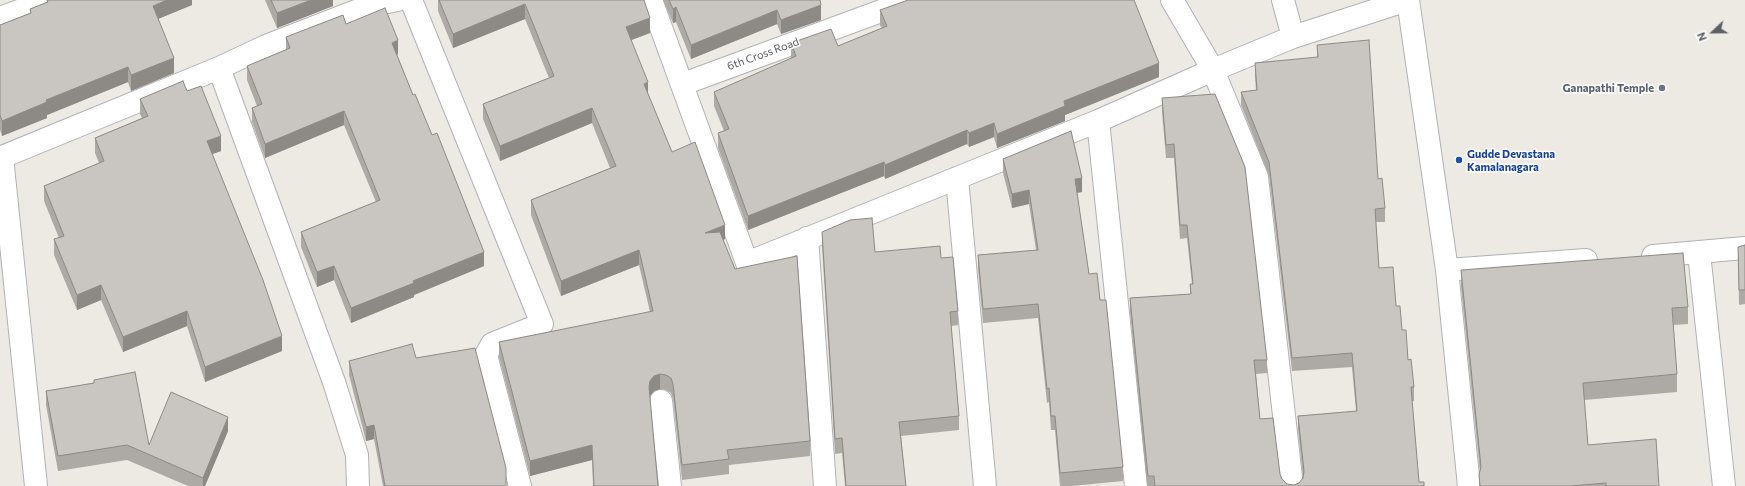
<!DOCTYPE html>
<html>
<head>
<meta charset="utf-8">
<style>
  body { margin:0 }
  #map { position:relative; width:1745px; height:486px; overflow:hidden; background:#edeae4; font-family:Commissioner,sans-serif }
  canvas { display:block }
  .north { position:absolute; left:1693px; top:12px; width:40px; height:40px; -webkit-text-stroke:3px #fff; paint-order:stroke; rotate:248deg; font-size:11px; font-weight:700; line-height:16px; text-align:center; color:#5c6063 }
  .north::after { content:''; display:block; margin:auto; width:14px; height:18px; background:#5c6063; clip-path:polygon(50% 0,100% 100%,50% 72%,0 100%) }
</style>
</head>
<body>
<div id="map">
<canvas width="1745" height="486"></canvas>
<div class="north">N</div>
</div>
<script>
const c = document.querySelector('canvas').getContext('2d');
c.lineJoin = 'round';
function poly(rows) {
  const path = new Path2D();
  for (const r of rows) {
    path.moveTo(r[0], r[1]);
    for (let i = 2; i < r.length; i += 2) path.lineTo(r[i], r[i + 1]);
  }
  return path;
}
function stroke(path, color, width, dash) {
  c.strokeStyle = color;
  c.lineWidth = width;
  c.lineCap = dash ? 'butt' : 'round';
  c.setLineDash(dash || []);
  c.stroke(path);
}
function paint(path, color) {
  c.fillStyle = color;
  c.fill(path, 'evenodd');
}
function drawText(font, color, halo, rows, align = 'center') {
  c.font = font + ' Commissioner,sans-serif';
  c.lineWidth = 3;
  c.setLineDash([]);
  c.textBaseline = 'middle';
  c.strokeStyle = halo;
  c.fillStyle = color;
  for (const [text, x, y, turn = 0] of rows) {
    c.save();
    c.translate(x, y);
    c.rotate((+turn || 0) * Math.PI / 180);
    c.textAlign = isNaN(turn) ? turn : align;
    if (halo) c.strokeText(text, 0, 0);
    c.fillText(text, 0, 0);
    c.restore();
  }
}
const minor = poly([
  [411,0,542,324,492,344,486,355,520,486],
  [651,0,747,263,1098,121,1213,70,1293,37,1407,0],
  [1172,0,1213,70,1257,177,1292,486],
  [1283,0,1293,37],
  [1408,0,1447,270,1469,486],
  [0,18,49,0],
  [219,68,334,382,357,455,358,486],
  [683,84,911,0],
  [1098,121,1136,486],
  [957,178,985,486],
  [807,238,825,486],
  [1699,253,1724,486],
  [1653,256,1745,248],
  [1447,270,1586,260],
  [661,401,670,486],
  [36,486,2,157,219,68,266,46,369,6,397,0]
]);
stroke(minor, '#afb2b5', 24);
stroke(minor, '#fff', 22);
paint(poly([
  [47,0,192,0,192,5,158,19,174,73,131,91,128,82,47,115,47,118,2,136,0,130,0,25,30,13,30,9,47,2],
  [265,0,333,0,333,6,277,28],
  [438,0,644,0,650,33,631,40,648,94,672,152,725,239,723,240,735,269,810,441,810,456,729,465,729,474,682,480,673,399,671,393,666,390,660,389,654,391,650,396,650,397,658,486,593,486,592,460,530,476,499,357,499,342,650,312,639,265,561,296,531,215,531,200,610,168,592,123,500,161,483,119,483,104,549,78,525,19,453,48,438,11],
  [663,0,820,0,821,20,781,34,777,24,691,59,676,22,673,23],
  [880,10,1159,77,1065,115,1065,121,997,148,994,137,969,147,967,144,885,179,884,176,748,230,718,148,718,133,724,131,714,106,714,92,791,59,791,43,838,46,882,28,880,25],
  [346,24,398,54,397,55,413,95,484,266,414,295,414,297,351,323,334,280,317,287,301,247,301,232,376,202,344,125,265,158,252,122,252,108,257,106,247,80,247,66,286,50,286,37],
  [1317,45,1378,179,1385,208,1385,222,1376,222,1379,268,1396,306,1414,387,1414,401,1412,401,1419,482,1424,486,1147,486,1130,312,1130,298,1190,294,1190,284,1192,284,1187,238,1180,239,1174,158,1166,158,1162,112,1162,98,1267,360,1267,373,1256,374,1260,419,1282,479,1287,484,1294,485,1299,483,1303,478,1298,429,1298,416,1356,411,1352,367,1292,371,1269,176,1241,105,1241,92,1256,90,1255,77,1255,63,1317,58],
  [187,91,221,151,212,154,282,351,205,382,187,326,123,352,101,300,77,310,54,255,54,239,59,238,44,201,44,186,99,163,95,153,95,138,142,118,140,114,140,99],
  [1003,159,1082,192,1077,193,1089,274,1100,300,1123,467,1123,481,1072,486,1060,486,1055,430,1051,430,1049,402,1047,403,1038,318,983,323,978,269,978,255,1036,250,1029,204,1012,208,1003,173],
  [822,232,875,252,941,258,958,311,958,325,951,326,959,416,959,430,901,436,906,486,845,486,842,453,835,454,822,246],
  [1745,245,1745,304,1739,305,1738,247],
  [1461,270,1688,307,1688,324,1673,325,1677,374,1677,392,1584,400,1588,445,1659,486,1479,486,1479,475,1480,472,1461,287],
  [416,358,506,486,383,486,374,439,366,441,349,375,349,361],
  [94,380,149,445,228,431,205,486,188,486,127,460,58,471,46,405,46,391,94,383]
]), '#ada9a5');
paint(poly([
  [167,0,192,0,192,5,153,21,153,6],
  [311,0,333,0,333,6,277,28,277,13],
  [525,4,525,19,453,48,453,34],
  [821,5,821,20,781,34,781,20],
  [676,7,676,22,673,23,673,9],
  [777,10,777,24,691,59,691,45],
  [650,18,650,33,626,42,626,27],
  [398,40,398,54,392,57,392,43],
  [174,58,174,73,131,91,131,75],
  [1159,63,1159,77,1065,115,1065,121,997,148,997,134,1064,101],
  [128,67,128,82,47,115,47,118,2,136,2,121,46,100],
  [648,82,648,97,644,84],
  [592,108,592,123,500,161,500,146],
  [344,111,344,125,265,158,265,144],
  [994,123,994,137,969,147,969,133],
  [967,130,967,144,885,179,885,165],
  [221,136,221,151,207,156,207,141],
  [884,162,884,176,748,230,748,216],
  [1082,178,1082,192,1075,193,1075,179],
  [1029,190,1029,204,1012,208,1012,194],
  [725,225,725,239,705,248,705,233],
  [639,250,639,265,561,296,561,281],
  [484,252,484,266,414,295,414,297,351,323,351,308,413,281],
  [334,266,334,280,317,287,317,272],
  [101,285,101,300,77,310,77,295],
  [187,311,187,326,123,352,123,337],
  [282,336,282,351,205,382,205,367],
  [660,374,660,389,654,391,650,396,649,402,649,387,650,381,654,376],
  [228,417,228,431,205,486,203,486,203,478],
  [374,425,374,439,366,441,366,427],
  [592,445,592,460,530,476,530,461]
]), '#8d8a86');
const building = poly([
  [47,0,167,0,153,6,174,58,131,75,128,67,46,100,47,102,2,121,0,115,0,25,31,13,30,9,48,2,47,0],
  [271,0,311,0,277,13,271,0],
  [439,0,644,0,650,18,626,27,648,82,644,84,672,152,695,142,725,225,705,233,720,232,735,269,797,256,810,441,727,450,729,459,682,465,673,384,671,378,666,375,660,374,654,376,650,381,649,387,658,486,594,486,592,445,530,461,499,342,653,311,639,250,561,281,531,200,616,166,592,108,500,146,483,104,554,76,525,4,453,34,439,0],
  [669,0,820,0,821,5,781,20,777,10,691,45,676,7,673,9,669,0],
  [908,0,1134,0,1159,63,1064,101,1065,106,997,134,994,123,969,133,967,130,885,165,884,162,748,216,718,133,729,129,714,92,796,56,791,43,831,29,838,46,887,26,880,10,908,0],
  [385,8,398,40,392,43,413,95,415,94,432,135,437,133,484,252,413,281,414,283,351,308,334,266,317,272,301,232,380,200,344,111,265,144,252,108,262,104,247,66,290,48,286,37,343,15,346,24,385,8],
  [1369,40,1378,179,1382,178,1385,208,1375,209,1379,268,1393,267,1396,306,1400,306,1402,330,1406,330,1408,360,1411,359,1414,387,1411,387,1419,482,1424,482,1424,486,1155,486,1154,476,1148,476,1130,298,1191,294,1190,284,1193,284,1187,225,1180,225,1174,144,1166,145,1162,98,1215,94,1245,167,1267,360,1254,360,1260,419,1273,418,1280,474,1282,479,1287,484,1294,485,1299,483,1303,478,1304,471,1298,416,1357,411,1352,353,1292,358,1269,162,1241,92,1257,90,1255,63,1318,57,1317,45,1369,40],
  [183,81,187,91,201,86,221,136,207,141,263,280,282,336,205,367,187,311,123,337,101,285,77,295,54,239,64,236,44,186,104,161,95,138,148,116,140,99,183,81],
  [1071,131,1082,178,1075,179,1089,274,1097,273,1100,300,1106,300,1123,467,1060,473,1055,416,1051,416,1049,388,1047,389,1038,304,983,309,978,255,1038,250,1029,190,1012,194,1003,159,1071,131],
  [872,218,875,252,940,246,941,258,953,257,958,311,950,312,959,416,899,422,906,486,846,486,842,438,835,439,822,232,850,220,872,218],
  [1745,245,1745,290,1739,290,1738,247,1745,245],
  [1683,253,1688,307,1672,308,1677,374,1583,383,1588,445,1656,439,1659,486,1606,486,1606,483,1570,486,1480,486,1479,475,1481,467,1461,270,1683,253],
  [412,344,416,358,475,348,506,468,506,486,385,486,374,425,366,427,349,361,412,344],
  [135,372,149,445,171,392,228,417,203,478,127,445,58,456,46,391,94,383,94,380,135,372]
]);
paint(building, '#c9c5c0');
stroke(building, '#8d8a86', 1);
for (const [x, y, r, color] of [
  [1662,88,4,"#6b7280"],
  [1459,160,4,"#1a4fb4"]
]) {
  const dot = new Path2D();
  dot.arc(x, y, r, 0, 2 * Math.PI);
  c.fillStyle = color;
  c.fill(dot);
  stroke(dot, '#fff', 1.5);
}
drawText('11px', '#5c6063', '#fff', [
  ["6th Cross Road",763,54,-20]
]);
drawText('bold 11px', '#5b616d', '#fff', [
  ["Ganapathi Temple",1654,88]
], 'right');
drawText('bold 11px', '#164399', '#fff', [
  ["Gudde Devastana",1467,154],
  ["Kamalanagara",1467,167]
], 'left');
</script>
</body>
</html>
